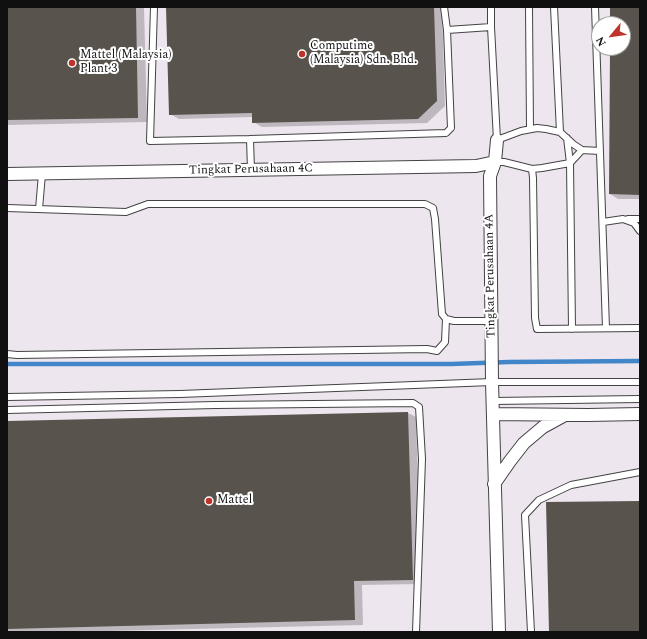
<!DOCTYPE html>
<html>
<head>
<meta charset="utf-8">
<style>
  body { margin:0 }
  #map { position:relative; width:647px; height:639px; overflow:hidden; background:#fffef4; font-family:Spectral,serif }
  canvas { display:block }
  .frame { position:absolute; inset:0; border:8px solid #101010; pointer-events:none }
  .north { position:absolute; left:591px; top:16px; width:40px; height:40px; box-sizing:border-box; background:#fff; border:1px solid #9f9f9f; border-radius:50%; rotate:241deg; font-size:11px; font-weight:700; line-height:16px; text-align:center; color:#101010 }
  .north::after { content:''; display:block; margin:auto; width:14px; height:18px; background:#be332b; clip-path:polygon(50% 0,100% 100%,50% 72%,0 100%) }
</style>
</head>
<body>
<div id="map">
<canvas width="647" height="639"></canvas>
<div class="frame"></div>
<div class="north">N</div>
</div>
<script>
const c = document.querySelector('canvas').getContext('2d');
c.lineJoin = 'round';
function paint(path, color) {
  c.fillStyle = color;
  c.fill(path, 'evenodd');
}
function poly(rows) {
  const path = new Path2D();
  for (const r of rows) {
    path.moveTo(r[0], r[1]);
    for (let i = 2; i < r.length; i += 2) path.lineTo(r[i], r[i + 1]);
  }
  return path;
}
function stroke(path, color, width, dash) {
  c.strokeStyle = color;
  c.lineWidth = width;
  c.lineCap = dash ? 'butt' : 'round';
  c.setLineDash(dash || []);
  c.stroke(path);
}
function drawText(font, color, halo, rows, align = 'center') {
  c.font = font + ' Spectral,serif';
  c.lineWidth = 4;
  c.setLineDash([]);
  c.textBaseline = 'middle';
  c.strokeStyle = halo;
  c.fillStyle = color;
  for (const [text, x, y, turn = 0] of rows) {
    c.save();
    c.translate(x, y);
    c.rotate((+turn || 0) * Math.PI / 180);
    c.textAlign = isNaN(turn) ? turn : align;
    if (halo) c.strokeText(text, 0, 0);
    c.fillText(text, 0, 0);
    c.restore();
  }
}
paint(poly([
  [7,7,640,7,640,632,7,632],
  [599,24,623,24,623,48,599,48]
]), '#eee6ee');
paint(poly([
  [7,7,144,7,147,122,7,125],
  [167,7,442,7,445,106,427,123,262,127,253,122,253,117,179,119,170,114],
  [611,7,640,7,640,199,618,199,610,194,611,48,623,48,623,24,611,24],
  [408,413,416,417,421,584,362,585,363,625,67,632,7,632,7,422]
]), '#0003');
stroke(poly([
  [7,364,451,364,509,362,640,361]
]), '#4286ca', 4.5);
paint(poly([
  [7,7,136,7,138,118,7,120],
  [166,7,434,7,437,101,418,119,252,123,252,113,169,115],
  [610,7,640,7,640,195,609,194,610,48,623,48,623,24,610,24],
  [408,412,413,580,354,581,355,620,7,629,7,421],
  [640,501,640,632,549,632,546,502]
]), '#59534d');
const lane = poly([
  [154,7,150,141,250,139,251,170],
  [491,7,491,27,497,140,521,131,537,128,546,129,560,132,573,144,582,150,600,151],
  [529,7,530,129],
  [554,7,560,132],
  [595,7,606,328],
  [447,30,491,27],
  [567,138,570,163,572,329],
  [250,139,446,133,451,128,447,30,444,7],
  [495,162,504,162,532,169,542,168,570,163,582,150],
  [532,169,533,178,535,318,537,329,640,328],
  [7,208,126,212,148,204,425,204,433,208,435,219,442,314,446,319,454,321,491,321],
  [39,209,42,174],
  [628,219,640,219],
  [603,222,623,219,634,223,640,231],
  [7,354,17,355,427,349,437,351,445,342,446,319],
  [7,397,180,394,492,382,640,382],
  [493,401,640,399],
  [7,410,215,405,413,403,419,407,422,459,416,632],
  [531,632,525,515,539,500,571,485,640,472]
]);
const street = poly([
  [497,140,495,162,490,176,492,382,499,632],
  [7,174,476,166,495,162],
  [493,414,588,415,640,414],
  [494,484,510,461,524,443,543,427,563,416]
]);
stroke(lane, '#434343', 8);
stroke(street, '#434343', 14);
stroke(lane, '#fff', 6);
stroke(street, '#fff', 12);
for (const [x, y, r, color] of [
  [302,54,4,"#be332b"],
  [72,63,4,"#be332b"],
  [209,501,4,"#be332b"]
]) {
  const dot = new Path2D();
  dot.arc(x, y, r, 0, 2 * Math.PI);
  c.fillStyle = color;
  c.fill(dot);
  stroke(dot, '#fff', 1.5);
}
drawText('12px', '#101010', '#fff', [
  ["Computime",310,47],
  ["(Malaysia) Sdn. Bhd.",310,61],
  ["Mattel (Malaysia)",80,56],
  ["Plant 3",80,70],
  ["Mattel",217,501]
], 'left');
drawText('12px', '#101010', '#fff', [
  ["Tingkat Perusahaan 4C",251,170,-1],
  ["Tingkat Perusahaan 4A",491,276,-91]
]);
</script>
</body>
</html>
